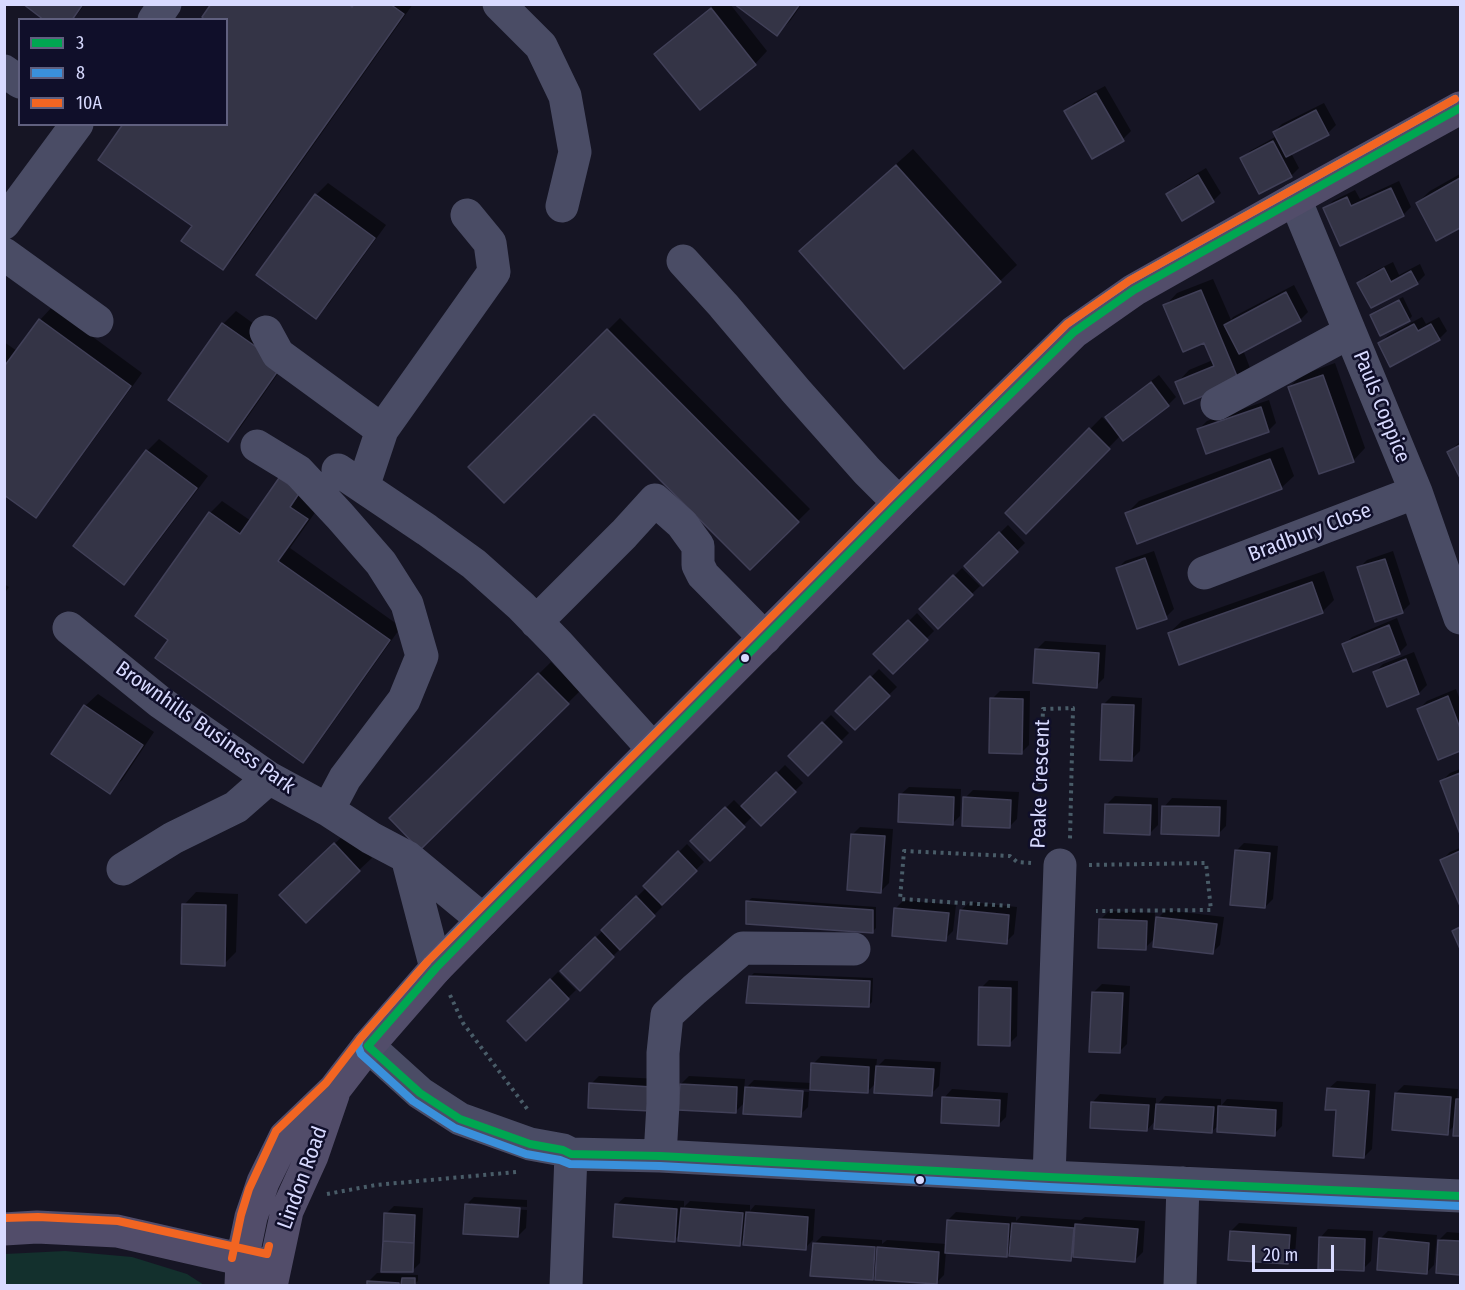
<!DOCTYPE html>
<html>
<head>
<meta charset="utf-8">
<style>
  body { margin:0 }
  #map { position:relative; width:1465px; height:1290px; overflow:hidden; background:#161524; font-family:"Fira Sans Condensed",sans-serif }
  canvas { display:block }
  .frame { position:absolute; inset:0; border:6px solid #d8daff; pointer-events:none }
  .legend { position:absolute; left:18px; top:18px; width:210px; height:108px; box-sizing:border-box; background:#100f2a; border:2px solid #60607f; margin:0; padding:8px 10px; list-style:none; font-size:18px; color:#d8daff }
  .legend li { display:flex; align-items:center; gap:12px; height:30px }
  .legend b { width:30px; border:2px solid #60607f }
  .scale { position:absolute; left:1252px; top:1245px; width:82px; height:27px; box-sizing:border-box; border:3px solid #d8daff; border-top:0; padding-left:8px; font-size:18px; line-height:21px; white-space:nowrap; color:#d8daff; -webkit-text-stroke:4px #100f2a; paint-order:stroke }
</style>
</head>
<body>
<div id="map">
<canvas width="1465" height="1290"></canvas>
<div class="frame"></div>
<ul class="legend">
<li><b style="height:8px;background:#00a651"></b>3</li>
<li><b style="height:8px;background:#3a90db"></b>8</li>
<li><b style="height:8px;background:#f26522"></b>10A</li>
</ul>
<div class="scale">20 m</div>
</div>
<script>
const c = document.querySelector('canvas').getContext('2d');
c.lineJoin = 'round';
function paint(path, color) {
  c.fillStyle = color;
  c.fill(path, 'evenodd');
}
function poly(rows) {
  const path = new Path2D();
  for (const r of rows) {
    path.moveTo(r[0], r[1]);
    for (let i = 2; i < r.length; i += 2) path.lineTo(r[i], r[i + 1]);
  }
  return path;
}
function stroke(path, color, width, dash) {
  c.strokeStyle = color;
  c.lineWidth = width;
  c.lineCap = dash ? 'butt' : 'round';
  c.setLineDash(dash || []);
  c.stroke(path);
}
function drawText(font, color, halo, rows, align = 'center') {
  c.font = font + ' "Fira Sans Condensed",sans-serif';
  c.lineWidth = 5;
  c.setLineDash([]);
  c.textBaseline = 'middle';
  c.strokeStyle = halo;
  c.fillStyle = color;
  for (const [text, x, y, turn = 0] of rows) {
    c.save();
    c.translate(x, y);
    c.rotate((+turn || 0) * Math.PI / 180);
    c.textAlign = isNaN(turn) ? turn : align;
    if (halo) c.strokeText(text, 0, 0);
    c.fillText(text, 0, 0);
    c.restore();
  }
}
paint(poly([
  [65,1251,132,1257,187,1274,204,1285,5,1285,5,1254]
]), '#13302d');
paint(poly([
  [26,4,85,4,73,20,47,20],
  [213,4,413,4,235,256,223,269,194,226,226,124,226,20],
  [715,4,730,4,767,51,755,64,700,108,656,54,668,42],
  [737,4,802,4,790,21,777,34],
  [1105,86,1131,131,1123,139,1066,111,1074,103],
  [1324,103,1336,125,1328,133,1291,153,1299,168,1291,176,1242,159,1250,151,1277,136,1274,132,1282,124],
  [913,149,1017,265,1000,281,904,367,817,235],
  [1206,168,1221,193,1213,201,1168,194,1176,186],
  [1460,174,1460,226,1437,239,1417,203,1430,191],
  [1399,181,1411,207,1403,215,1325,209,1333,201,1355,190,1360,199],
  [328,183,386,225,328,305,316,317,316,195],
  [1393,262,1399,275,1420,264,1425,275,1417,283,1359,283,1367,275],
  [1213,279,1231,320,1233,317,1294,285,1308,312,1300,320,1243,350,1250,368,1238,380,1177,383,1189,370,1213,360,1205,341,1165,306,1177,293],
  [1403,297,1412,316,1409,320,1372,315,1375,311],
  [52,307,142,373,48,503,36,516,4,493,4,342,17,351,40,320],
  [236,311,293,352,240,428,228,440,170,399,223,324],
  [1422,317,1426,324,1439,317,1447,331,1439,339,1380,343,1388,335],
  [620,318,810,509,750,568,594,411,470,467],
  [1335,363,1365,448,1353,461,1289,387,1302,375],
  [1159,375,1176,397,1168,405,1120,436,1026,532,1007,513,1102,417,1110,425,1111,423,1107,417,1115,409],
  [1269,400,1276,423,1268,431,1199,429,1207,421],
  [159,439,208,476,136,571,124,583,147,451],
  [1460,442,1460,475,1448,452],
  [1283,447,1294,476,1281,488,1127,513,1139,501],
  [280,479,319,507,290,548,401,627,315,748,303,761,210,513,222,501,251,521],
  [1008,525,1025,543,983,584,966,566],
  [1154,551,1174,609,1166,617,1117,569,1125,561],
  [1393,551,1410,604,1402,612,1359,568,1367,560],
  [962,568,980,586,938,627,921,609],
  [1324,571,1334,600,1322,612,1169,633,1182,621],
  [4,584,9,587,4,594],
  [917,613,934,631,893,672,876,654],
  [1397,618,1407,645,1399,653,1344,645,1352,637],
  [1045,641,1106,645,1104,678,1096,686,1037,649],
  [1414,652,1427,685,1419,693,1375,672,1383,664],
  [551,662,580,691,420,848,392,818],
  [879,669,897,687,855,728,838,711],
  [1456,689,1460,700,1460,750,1439,758,1419,709,1427,701],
  [1000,691,1030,691,1029,745,1021,753,992,699],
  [98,694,154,732,122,780,109,792,85,706],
  [1112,696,1142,698,1140,751,1132,759,1104,704],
  [831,715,849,733,808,774,790,756],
  [785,765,803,783,761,824,753,816,710,859,692,841,734,800,742,808],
  [1460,769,1460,830,1442,781,1450,773],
  [909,787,961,789,960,816,952,824,900,795],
  [973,790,1019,792,1017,819,1009,827,965,798],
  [1115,796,1158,798,1158,825,1150,833,1107,804],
  [1172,798,1227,800,1226,826,1218,834,1164,807],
  [860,827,893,829,889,883,881,891,852,835],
  [347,832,372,858,359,870,293,883],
  [1244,843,1278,846,1273,899,1265,907,1236,851],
  [687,844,704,862,660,905,662,907,580,989,562,971,647,887,645,886],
  [1460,848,1460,902,1442,860,1450,852],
  [196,892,238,894,236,952,224,964,184,905],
  [752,898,876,907,876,928,872,932,748,901],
  [904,900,956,905,953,931,945,939,896,908],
  [970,902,1017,907,1014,934,1006,942,961,910],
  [1166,910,1224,917,1220,945,1212,953,1155,938,1145,948,1101,919,1109,911,1155,913,1154,930,1156,931,1158,918],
  [558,972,576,990,526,1039,509,1021],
  [754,973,873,978,872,1002,869,1005,750,977],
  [989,980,1018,981,1017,1036,1009,1044,981,988],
  [1102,984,1130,986,1127,1044,1119,1052,1094,992],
  [821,1056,877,1059,876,1068,885,1059,941,1062,939,1086,931,1094,876,1083,867,1092,751,1086,751,1089,809,1092,808,1107,800,1115,745,1102,736,1111,681,1084,689,1076,745,1079,744,1090,754,1080,812,1083,813,1064],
  [599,1076,660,1079,658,1102,591,1084],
  [1337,1081,1376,1084,1372,1149,1364,1157,1337,1109,1328,1089],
  [1404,1085,1458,1089,1457,1100,1460,1097,1460,1135,1455,1134,1455,1125,1447,1133,1396,1093],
  [952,1089,1008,1093,1006,1117,998,1125,944,1098],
  [1100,1094,1156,1098,1156,1106,1165,1096,1221,1099,1221,1106,1227,1099,1283,1102,1282,1126,1274,1134,1219,1125,1212,1131,1156,1120,1147,1130,1092,1103],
  [474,1197,527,1200,527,1207,471,1203,471,1206,527,1210,526,1228,518,1236,466,1205],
  [625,1197,684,1201,684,1207,690,1201,750,1205,750,1211,755,1205,815,1209,813,1240,805,1248,745,1238,740,1244,680,1234,674,1240,616,1205],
  [394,1206,423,1208,420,1263,412,1271,386,1214],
  [956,1212,1016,1217,1016,1221,1021,1216,1081,1220,1085,1217,1145,1221,1143,1252,1135,1260,1075,1256,1071,1259,1011,1251,1006,1256,946,1251,944,1275,936,1283,877,1274,872,1279,814,1244,822,1236,882,1240,882,1244,887,1240,947,1244,948,1220],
  [1239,1223,1297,1227,1295,1255,1287,1263,1231,1231],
  [1328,1229,1373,1231,1371,1261,1363,1269,1320,1238],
  [1388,1231,1437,1235,1434,1265,1426,1273,1380,1239],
  [1447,1232,1460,1233,1460,1273,1438,1272,1439,1240],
  [377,1273,418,1275,418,1281,414,1284,406,1284,406,1286,369,1286,369,1281],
  [617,1284,646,1285,615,1286]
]), '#0007');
const building = poly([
  [23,4,83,4,72,20,44,20,23,4],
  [211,4,348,4,352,7,354,4,390,4,404,14,223,270,181,241,192,226,98,160,123,124,226,124,226,20,205,20,202,17,211,4],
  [734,4,800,4,777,36,734,4],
  [711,8,756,65,700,110,654,54,711,8],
  [1096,93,1124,141,1092,159,1064,111,1096,93],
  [1316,110,1329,135,1286,157,1273,132,1316,110],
  [1273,141,1292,177,1259,194,1240,158,1273,141],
  [896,165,1001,282,904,369,799,251,896,165],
  [1198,175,1214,202,1182,221,1166,194,1198,175],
  [1460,178,1460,228,1436,241,1416,203,1460,178],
  [1391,188,1404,216,1340,246,1323,208,1347,197,1351,206,1391,188],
  [315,194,375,238,316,319,256,275,315,194],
  [1384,268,1391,282,1411,271,1418,284,1371,308,1357,283,1384,268],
  [1201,290,1239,381,1184,404,1175,382,1214,366,1204,343,1183,352,1163,305,1201,290],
  [1286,292,1301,321,1239,354,1224,325,1286,292],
  [1399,300,1410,321,1380,336,1370,315,1399,300],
  [39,319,131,386,36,518,4,495,4,363,6,364,39,319],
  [222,323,282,365,228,442,168,400,222,323],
  [1414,324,1418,331,1431,324,1440,340,1390,367,1378,343,1414,324],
  [607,329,799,522,750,570,594,414,504,503,468,467,607,329],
  [1323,375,1354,462,1319,474,1288,387,1323,375],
  [1151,382,1169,406,1123,441,1105,417,1151,382],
  [1261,407,1269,432,1206,454,1197,429,1261,407],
  [1089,428,1110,449,1026,534,1005,513,1089,428],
  [1460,445,1460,478,1447,452,1460,445],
  [146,450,197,488,124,585,73,546,146,450],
  [1270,459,1282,489,1137,544,1125,513,1270,459],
  [279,478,300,492,290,507,308,519,278,561,390,640,303,763,155,658,168,640,135,616,209,512,240,534,279,478],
  [999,532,1018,552,983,586,964,566,999,532],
  [1145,558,1167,619,1137,629,1116,568,1145,558],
  [1385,559,1403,613,1375,622,1357,567,1385,559],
  [953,575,973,595,938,629,919,609,953,575],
  [1312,582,1323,613,1179,665,1168,633,1312,582],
  [908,620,928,640,893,674,873,654,908,620],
  [1389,625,1400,654,1353,672,1342,644,1389,625],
  [1035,649,1099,653,1097,688,1033,683,1035,649],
  [1406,659,1419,694,1387,707,1373,672,1406,659],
  [538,673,569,704,420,850,389,818,538,673],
  [870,676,890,696,855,730,835,711,870,676],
  [1448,696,1460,728,1460,751,1438,760,1417,709,1448,696],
  [990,698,1023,699,1022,754,989,753,990,698],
  [1102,704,1134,705,1132,761,1100,760,1102,704],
  [84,705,143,745,110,794,51,754,84,705],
  [822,722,842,742,808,776,788,756,822,722],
  [776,772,796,792,761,826,741,806,776,772],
  [1460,773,1460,834,1440,781,1460,773],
  [899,794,954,797,953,825,898,822,899,794],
  [963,797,1011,800,1010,828,962,826,963,797],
  [1105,804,1151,805,1150,835,1104,833,1105,804],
  [1162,806,1220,807,1219,836,1161,834,1162,806],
  [725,807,745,827,710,861,690,841,725,807],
  [851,834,885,836,881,893,847,890,851,834],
  [334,843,360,871,306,923,279,895,334,843],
  [1235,850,1270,853,1265,908,1230,905,1235,850],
  [678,851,697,871,662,905,643,886,678,851],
  [1460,851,1460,906,1440,860,1460,851],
  [636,896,655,916,620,950,601,930,636,896],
  [746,901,873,910,873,933,746,924,746,901],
  [182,904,226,905,225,966,181,964,182,904],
  [894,908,949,913,946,941,892,936,894,908],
  [960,910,1009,915,1007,944,957,939,960,910],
  [1156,917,1217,924,1213,954,1153,947,1156,917],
  [1099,919,1147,921,1146,950,1098,948,1099,919],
  [1460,927,1460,949,1452,931,1460,927],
  [595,937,614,957,580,991,560,971,595,937],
  [749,976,870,981,869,1007,746,1003,749,976],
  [550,979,569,999,526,1041,507,1021,550,979],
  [979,987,1011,988,1010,1046,978,1045,979,987],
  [1092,992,1123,993,1120,1053,1089,1052,1092,992],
  [811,1063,869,1067,868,1093,810,1090,811,1063],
  [876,1066,934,1069,932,1096,874,1093,876,1066],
  [589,1083,652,1087,651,1111,588,1108,589,1083],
  [680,1084,737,1087,736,1113,678,1110,680,1084],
  [745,1087,803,1091,801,1117,743,1114,745,1087],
  [1327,1088,1369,1091,1364,1158,1333,1156,1336,1110,1325,1110,1327,1088],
  [1395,1093,1451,1097,1448,1135,1392,1130,1395,1093],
  [942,1097,1000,1100,999,1126,941,1123,942,1097],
  [1456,1099,1460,1099,1460,1136,1453,1136,1456,1099],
  [1091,1102,1149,1105,1147,1131,1090,1128,1091,1102],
  [1156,1104,1214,1107,1212,1133,1154,1129,1156,1104],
  [1218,1106,1276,1110,1275,1136,1217,1132,1218,1106],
  [465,1204,520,1208,518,1237,463,1234,465,1204],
  [615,1204,677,1209,675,1242,613,1237,615,1204],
  [681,1208,743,1213,740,1246,678,1241,681,1208],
  [746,1212,808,1217,806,1250,743,1245,746,1212],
  [384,1213,415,1215,414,1243,383,1241,384,1213],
  [947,1220,1009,1224,1007,1257,945,1253,947,1220],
  [1012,1223,1074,1228,1071,1261,1009,1256,1012,1223],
  [1075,1224,1138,1229,1135,1262,1073,1257,1075,1224],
  [1230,1231,1290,1235,1288,1264,1228,1260,1230,1231],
  [1319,1237,1365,1239,1364,1271,1318,1269,1319,1237],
  [1379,1238,1429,1243,1427,1274,1377,1270,1379,1238],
  [1438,1240,1460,1241,1460,1275,1436,1273,1438,1240],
  [383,1241,414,1243,413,1272,381,1272,383,1241],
  [813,1243,875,1247,873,1280,810,1276,813,1243],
  [877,1247,939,1252,937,1284,875,1280,877,1247],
  [402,1278,415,1278,415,1286,401,1285,402,1278],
  [367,1281,399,1283,399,1286,367,1286,367,1281]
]);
paint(building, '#343446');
stroke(building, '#414058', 1.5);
stroke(poly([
  [1038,844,1043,709,1073,708,1070,839],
  [1089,865,1206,863,1211,910,1096,911],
  [1010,906,900,899,904,851,1010,856,1017,862,1031,863],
  [450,995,463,1023,528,1110],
  [327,1194,376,1185,516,1172]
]), '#495c68', 4, [3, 4.5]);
stroke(poly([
  [499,4,541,46,565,96,575,152,562,206],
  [154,20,165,4],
  [4,71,20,82],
  [1295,199,1416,492,1460,618],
  [4,223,77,124],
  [4,254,97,321],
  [683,261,723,305,796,391,867,471,899,503],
  [266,332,278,354,382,430],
  [1217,404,1350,332],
  [257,446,298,471,340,516,381,563,407,604,422,656,404,700,345,778,328,810],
  [338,470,427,530,474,564,521,606,559,645,653,749],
  [363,487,382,430,494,272,490,243,467,215],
  [1204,573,1416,492],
  [536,622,624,534,655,500,682,524,698,546,698,565,703,575,765,638],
  [69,628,160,702,269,778,328,810,371,838,407,857,483,920],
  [407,857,436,968],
  [123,869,173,838,236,807,269,778],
  [368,1046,420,1093,460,1119,530,1144,563,1150,571,1154,660,1156,1049,1177,1460,1196],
  [660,1156,663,1104,663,1053,667,1015,694,990,743,948,854,949],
  [1049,1177,1060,865],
  [566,1286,571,1154],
  [1180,1286,1183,1183]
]), '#4a4c65', 33);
stroke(poly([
  [4,1229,37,1227,117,1231,275,1267],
  [241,1286,242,1260,251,1217,263,1182,285,1137,334,1090,368,1046,436,968,483,920,899,503,1074,332,1134,290,1295,199,1460,108],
  [271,1286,287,1211,312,1156,333,1095]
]), '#524d6a', 33);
stroke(poly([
  [1460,108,1134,290,1074,332,899,503,483,920,436,968,368,1046,420,1093,460,1119,530,1144,563,1150,571,1154,660,1156,1049,1177,1460,1196]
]), '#00a651', 8);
stroke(poly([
  [1455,99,1129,281,1067,324,892,496,475,913,428,961,360,1039,358,1046,361,1054,413,1101,455,1128,526,1154,560,1160,570,1164,660,1166,1049,1187,1460,1206]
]), '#3a90db', 8);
stroke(poly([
  [4,1218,38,1217,118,1221,267,1254,269,1246],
  [232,1258,241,1215,249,1189,276,1131,326,1083,360,1039,428,961,892,496,1067,324,1129,281,1455,99]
]), '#f26522', 8);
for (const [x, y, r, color] of [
  [745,658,5,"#d8daff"],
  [920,1180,5,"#d8daff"]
]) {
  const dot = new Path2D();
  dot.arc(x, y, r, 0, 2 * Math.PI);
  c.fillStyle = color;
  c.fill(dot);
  stroke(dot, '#100f2a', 2);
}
drawText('21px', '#d8daff', '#100f2a', [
  ["Pauls Coppice",1381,407,68],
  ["Bradbury Close",1310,533,-21],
  ["Brownhills Business Park",205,728,35],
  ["Peake Crescent",1041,784,-88],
  ["Lindon Road",303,1178,-70]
]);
</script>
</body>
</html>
